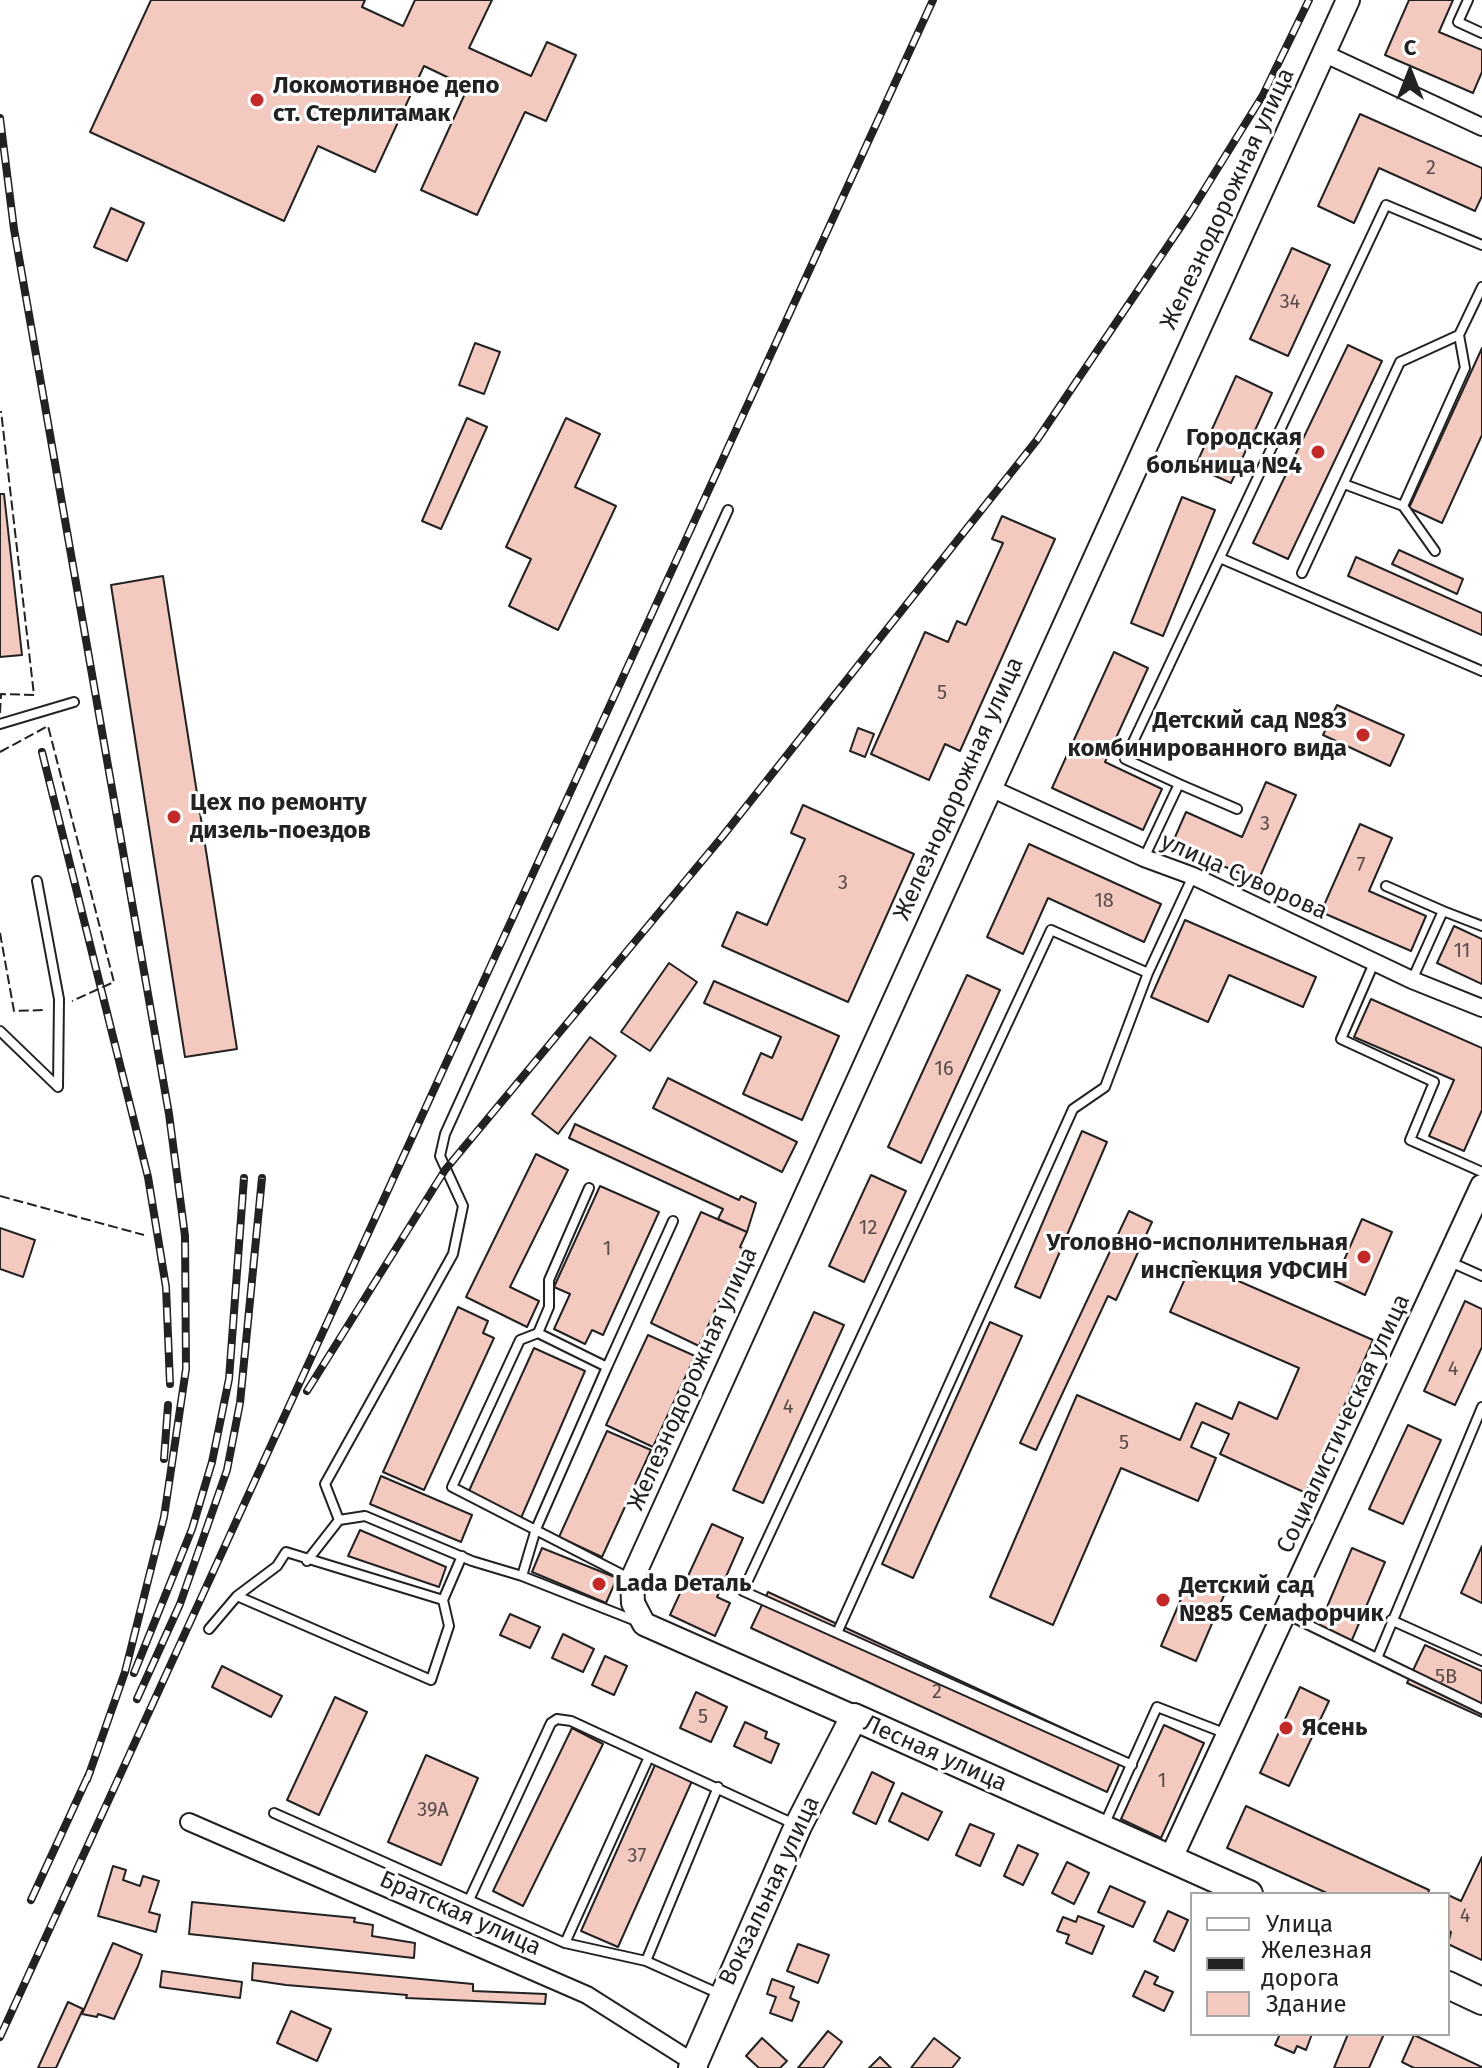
<!DOCTYPE html>
<html>
<head>
<meta charset="utf-8">
<style>
  body { margin:0 }
  #map { position:relative; width:1482px; height:2068px; overflow:hidden; background:#fff; font-family:"Fira Sans",sans-serif }
  canvas { display:block }
  .legend { position:absolute; left:1190px; top:1892px; width:260px; height:144px; box-sizing:border-box; background:#fff; border:2px solid #a7a7a7; margin:0; padding:10px 14px; list-style:none; font-size:24px; color:#222 }
  .legend li { display:flex; align-items:center; gap:16px; height:40px }
  .legend b { width:40px; border:2px solid #a7a7a7 }
  .north { position:absolute; left:1370px; top:32px; width:80px; height:80px; -webkit-text-stroke:6px #fff; paint-order:stroke; rotate:0deg; font-size:22px; font-weight:700; line-height:32px; text-align:center; color:#222 }
  .north::after { content:''; display:block; margin:auto; width:28px; height:36px; background:#222; clip-path:polygon(50% 0,100% 100%,50% 72%,0 100%) }
</style>
</head>
<body>
<div id="map">
<canvas width="1482" height="2068"></canvas>
<ul class="legend">
<li><b style="height:10px;background:#fff"></b>Улица</li>
<li><b style="height:10px;background:#222"></b>Железная дорога</li>
<li><b style="height:22px;background:#f3c9c0"></b>Здание</li>
</ul>
<div class="north">С</div>
</div>
<script>
const c = document.querySelector('canvas').getContext('2d');
c.lineJoin = 'round';
function paint(path, color) {
  c.fillStyle = color;
  c.fill(path, 'evenodd');
}
function poly(rows) {
  const path = new Path2D();
  for (const r of rows) {
    path.moveTo(r[0], r[1]);
    for (let i = 2; i < r.length; i += 2) path.lineTo(r[i], r[i + 1]);
  }
  return path;
}
function stroke(path, color, width, dash) {
  c.strokeStyle = color;
  c.lineWidth = width;
  c.lineCap = dash ? 'butt' : 'round';
  c.setLineDash(dash || []);
  c.stroke(path);
}
function drawText(font, color, halo, rows, align = 'center') {
  c.font = font + ' "Fira Sans",sans-serif';
  c.lineWidth = 6;
  c.setLineDash([]);
  c.textBaseline = 'middle';
  c.strokeStyle = halo;
  c.fillStyle = color;
  for (const [text, x, y, turn = 0] of rows) {
    c.save();
    c.translate(x, y);
    c.rotate((+turn || 0) * Math.PI / 180);
    c.textAlign = isNaN(turn) ? turn : align;
    if (halo) c.strokeText(text, 0, 0);
    c.fillText(text, 0, 0);
    c.restore();
  }
}
const building = poly([
  [151,0,365,0,362,7,403,26,415,0,492,0,469,48,531,76,547,42,576,55,546,121,525,112,477,215,421,190,468,87,424,66,375,172,318,146,284,221,90,132,151,0],
  [1409,0,1453,0,1439,32,1482,50,1482,72,1473,93,1385,55,1409,0],
  [1360,114,1482,168,1482,196,1475,211,1379,168,1354,223,1318,206,1360,114],
  [111,208,144,223,127,261,94,247,111,208],
  [1292,248,1330,265,1288,356,1250,339,1292,248],
  [475,343,500,352,484,394,459,385,475,343],
  [1348,345,1382,361,1288,559,1253,543,1348,345],
  [1482,348,1482,435,1442,523,1409,508,1482,348],
  [1236,376,1272,393,1231,483,1195,467,1236,376],
  [467,418,487,427,441,529,422,521,467,418],
  [566,418,600,434,575,487,616,506,558,630,509,606,531,559,506,547,566,418],
  [0,494,4,494,22,655,0,657,0,494],
  [1182,497,1215,510,1163,636,1131,623,1182,497],
  [1002,516,1055,539,960,751,945,744,929,780,871,754,925,632,948,642,957,621,966,625,1003,543,992,539,1002,516],
  [1399,550,1463,579,1457,594,1392,564,1399,550],
  [1356,557,1482,613,1482,635,1348,576,1356,557],
  [163,576,237,1049,185,1057,111,585,163,576],
  [1114,652,1148,668,1105,762,1162,789,1143,830,1052,788,1114,652],
  [1337,705,1404,735,1390,766,1323,735,1337,705],
  [858,728,874,734,865,757,850,751,858,728],
  [1266,782,1296,795,1258,881,1172,844,1186,812,1242,837,1266,782],
  [803,805,914,854,848,1002,722,946,737,912,767,925,805,839,791,833,803,805],
  [1360,824,1392,838,1369,891,1426,916,1411,951,1321,912,1360,824],
  [1029,844,1161,904,1144,942,1048,898,1023,954,987,937,1029,844],
  [1185,920,1316,977,1303,1007,1229,975,1208,1022,1151,997,1185,920],
  [1454,926,1482,939,1482,984,1437,963,1454,926],
  [669,963,697,982,650,1051,621,1032,669,963],
  [967,975,1000,990,921,1163,888,1147,967,975],
  [714,981,839,1036,802,1120,743,1094,761,1053,772,1058,781,1037,704,1003,714,981],
  [1371,999,1482,1048,1482,1110,1464,1151,1429,1136,1454,1080,1354,1037,1371,999],
  [590,1037,616,1056,558,1134,532,1114,590,1037],
  [668,1078,797,1142,782,1172,653,1108,668,1078],
  [575,1124,739,1200,741,1196,756,1203,747,1232,718,1219,723,1209,569,1138,575,1124],
  [1082,1131,1107,1142,1040,1298,1015,1287,1082,1131],
  [536,1154,568,1170,510,1287,539,1301,527,1327,466,1297,536,1154],
  [871,1175,906,1191,864,1282,829,1266,871,1175],
  [600,1186,659,1212,603,1335,592,1330,585,1344,554,1329,570,1294,554,1287,600,1186],
  [1129,1211,1152,1222,1116,1300,1108,1296,1036,1450,1020,1443,1129,1211],
  [701,1212,747,1232,740,1247,743,1249,699,1346,651,1323,701,1212],
  [1362,1219,1392,1232,1365,1295,1335,1281,1362,1219],
  [0,1228,35,1240,23,1277,0,1269,0,1228],
  [1193,1261,1373,1340,1306,1493,1220,1454,1229,1434,1202,1422,1191,1447,1216,1458,1198,1501,1121,1468,1053,1625,990,1597,1077,1395,1180,1440,1196,1403,1232,1419,1239,1402,1277,1419,1299,1368,1170,1312,1193,1261],
  [1465,1301,1482,1309,1482,1347,1455,1405,1424,1391,1465,1301],
  [458,1307,488,1321,483,1333,494,1338,424,1490,383,1472,458,1307],
  [814,1312,844,1325,763,1503,733,1490,814,1312],
  [990,1322,1022,1336,913,1578,882,1564,990,1322],
  [648,1335,695,1356,653,1447,606,1425,648,1335],
  [534,1348,585,1371,521,1518,468,1493,534,1348],
  [1408,1425,1441,1440,1403,1524,1369,1509,1408,1425],
  [607,1431,651,1450,602,1557,559,1537,607,1431],
  [381,1476,472,1515,461,1542,370,1504,381,1476],
  [712,1524,743,1538,717,1597,730,1603,715,1636,670,1615,712,1524],
  [360,1530,446,1567,439,1587,348,1556,360,1530],
  [1482,1546,1482,1603,1461,1593,1482,1546],
  [542,1548,617,1578,606,1603,532,1572,542,1548],
  [1352,1548,1385,1562,1349,1647,1316,1633,1352,1548],
  [1190,1578,1225,1593,1196,1661,1161,1646,1190,1578],
  [768,1592,1123,1756,1107,1792,751,1628,768,1592],
  [510,1614,540,1627,530,1648,500,1635,510,1614],
  [563,1634,594,1649,583,1672,552,1658,563,1634],
  [1425,1645,1482,1671,1482,1717,1407,1683,1425,1645],
  [605,1656,627,1666,614,1695,592,1685,605,1656],
  [222,1666,282,1696,271,1717,212,1687,222,1666],
  [1300,1687,1329,1701,1289,1786,1260,1773,1300,1687],
  [696,1692,727,1707,711,1742,680,1728,696,1692],
  [335,1697,367,1712,319,1815,287,1800,335,1697],
  [745,1722,767,1732,765,1738,779,1744,771,1763,734,1746,745,1722],
  [1164,1725,1204,1743,1161,1838,1121,1819,1164,1725],
  [572,1728,603,1744,523,1906,493,1891,572,1728],
  [426,1755,478,1778,441,1865,388,1842,426,1755],
  [655,1765,692,1781,618,1947,581,1931,655,1765],
  [872,1772,894,1783,876,1824,853,1813,872,1772],
  [902,1793,942,1812,928,1840,889,1821,902,1793],
  [1246,1806,1429,1890,1428,1894,1329,1894,1227,1848,1246,1806],
  [970,1824,994,1834,980,1866,956,1855,970,1824],
  [1018,1845,1038,1854,1023,1885,1004,1876,1018,1845],
  [1482,1857,1482,1960,1448,1944,1451,1932,1448,1930,1448,1895,1461,1901,1482,1857],
  [1067,1862,1089,1873,1074,1904,1052,1893,1067,1862],
  [113,1866,126,1870,123,1880,140,1886,143,1876,159,1881,149,1912,160,1915,156,1932,98,1916,113,1866],
  [1110,1886,1145,1902,1133,1927,1098,1912,1110,1886],
  [192,1902,355,1918,354,1922,373,1925,372,1936,415,1943,414,1958,189,1934,192,1902],
  [1168,1911,1188,1920,1174,1951,1154,1941,1168,1911],
  [1078,1916,1104,1926,1092,1954,1066,1943,1069,1935,1057,1931,1063,1917,1076,1922,1078,1916],
  [113,1943,142,1955,138,1966,114,2019,98,2014,97,2017,82,2014,113,1943],
  [798,1944,829,1955,818,1983,787,1971,798,1944],
  [253,1963,473,1984,473,1991,546,1994,545,2004,406,1998,407,1995,286,1985,252,1980,253,1963],
  [162,1971,242,1982,240,1998,160,1987,162,1971],
  [1145,1971,1158,1977,1154,1984,1173,1992,1164,2011,1133,1996,1145,1971],
  [772,1979,794,1987,790,1998,799,2002,792,2021,770,2013,776,1997,767,1994,772,1979],
  [68,2002,83,2009,56,2068,38,2068,68,2002],
  [291,2011,331,2029,317,2061,277,2043,291,2011],
  [828,2031,842,2042,823,2068,798,2068,828,2031],
  [1280,2034,1312,2034,1306,2050,1297,2046,1294,2053,1275,2045,1280,2034],
  [1348,2034,1384,2034,1369,2068,1334,2068,1348,2034],
  [1414,2035,1482,2067,1482,2068,1414,2068,1402,2062,1414,2035],
  [762,2038,787,2061,780,2068,759,2068,746,2056,762,2038],
  [934,2038,960,2058,952,2068,911,2068,934,2038],
  [880,2057,891,2068,869,2068,880,2057]
]);
paint(building, '#f3c9c0');
stroke(building, '#222', 2);
const lane = poly([
  [1468,0,1458,22,1482,33],
  [1344,484,1403,506],
  [1435,551,1403,506,1465,368,1459,335],
  [1220,558,1482,671],
  [1302,573,1400,362,1459,335,1482,287],
  [0,724,74,702],
  [1179,784,1125,759,1386,205,1482,245],
  [1144,858,1179,784,1237,809],
  [1386,886,1443,911],
  [1374,963,1341,1039,1434,1082,1410,1140,1482,1172],
  [1412,980,1443,911,1482,926],
  [0,1031,58,1087,59,999,37,881],
  [589,1188,549,1280,549,1307,538,1333,520,1340,452,1487,631,1579],
  [1448,1261,1482,1276],
  [538,1333,607,1367,673,1221],
  [307,1561,339,1520],
  [522,1576,536,1529,607,1367],
  [237,1596,277,1566,286,1552,443,1600],
  [1286,1614,1482,1709],
  [1391,1620,1482,1661],
  [636,1621,522,1576,472,1561,365,1516,339,1520,325,1484,453,1254,463,1206,440,1156,445,1134,728,510],
  [209,1629,237,1596,431,1680,449,1626,443,1600,462,1556],
  [837,1633,1073,1109,1105,1087,1148,973],
  [1378,1656,1482,1407],
  [1132,1765,743,1591,1051,930,1148,973,1193,876],
  [274,1813,565,1943,646,1961,722,1995],
  [1105,1823,1157,1707,1227,1734],
  [469,1900,551,1723,557,1719,571,1721,794,1824],
  [565,1943,649,1757],
  [646,1961,718,1787]
]);
const street = poly([
  [1323,53,1482,127],
  [988,787,1144,858,1193,876,1412,980,1482,1008],
  [189,1822,587,1995,699,2066]
]);
const secondary = poly([
  [854,1717,644,1624,633,1603,632,1579,1348,0],
  [1171,1858,1482,1186]
]);
const primary = poly([
  [1448,1985,1482,2001],
  [692,2068,798,1826,854,1717,1249,1894]
]);
stroke(lane, '#222', 12);
stroke(street, '#222', 20);
stroke(secondary, '#222', 26);
stroke(primary, '#222', 30);
stroke(lane, '#fff', 8);
stroke(street, '#fff', 16);
stroke(secondary, '#fff', 22);
stroke(primary, '#fff', 26);
const rail = poly([
  [0,118,14,229,169,1114,185,1236,186,1369,164,1517,125,1672,87,1780],
  [42,752,148,1177,166,1287,170,1384],
  [307,1391,445,1170,722,837,1037,440,1190,213,1263,95,1309,0],
  [164,1459,168,1405],
  [134,1673,192,1529,212,1462,229,1379,244,1178],
  [137,1699,180,1604,227,1470,240,1403,262,1178],
  [31,1900,90,1772],
  [0,2037,933,0]
]);
stroke(rail, '#222', 8);
stroke(rail, '#fff', 5, [15]);
stroke(poly([
  [0,713,1,694,34,695,1,411],
  [0,752,48,726,114,982,72,1001],
  [0,933,14,1011,45,1010],
  [0,1196,144,1235]
]), '#222', 2, [10, 4]);
for (const [x, y, r, color] of [
  [257,100,8,"#c62828"],
  [1318,452,8,"#c62828"],
  [1363,735,8,"#c62828"],
  [174,817,8,"#c62828"],
  [1364,1257,8,"#c62828"],
  [599,1584,8,"#c62828"],
  [1163,1600,8,"#c62828"],
  [1286,1728,8,"#c62828"]
]) {
  const dot = new Path2D();
  dot.arc(x, y, r, 0, 2 * Math.PI);
  c.fillStyle = color;
  c.fill(dot);
  stroke(dot, '#fff', 3);
}
drawText('20px', '#564c4a', null, [
  ["2",1431,168],
  ["34",1290,302],
  ["5",942,693],
  ["3",1265,824],
  ["7",1361,865],
  ["3",843,883],
  ["18",1104,901],
  ["11",1462,951],
  ["16",944,1069],
  ["12",868,1228],
  ["1",607,1249],
  ["4",1453,1369],
  ["4",788,1407],
  ["5",1124,1443],
  ["5В",1446,1677],
  ["2",937,1692],
  ["5",703,1717],
  ["1",1162,1781],
  ["39А",433,1810],
  ["37",637,1856],
  ["4",1465,1916]
]);
drawText('bold 24px', '#222', '#fff', [
  ["Локомотивное депо",273,86],
  ["ст. Стерлитамак",273,114],
  ["Городская",1302,438,"right"],
  ["больница №4",1302,466,"right"],
  ["Детский сад №83",1347,721,"right"],
  ["комбинированного вида",1347,749,"right"],
  ["Цех по ремонту",190,803],
  ["дизель-поездов",190,831],
  ["Уголовно-исполнительная",1348,1243,"right"],
  ["инспекция УФСИН",1348,1271,"right"],
  ["Lada Dеталь",615,1584],
  ["Детский сад",1179,1586],
  ["№85 Семафорчик",1179,1614],
  ["Ясень",1302,1728]
], 'left');
drawText('24px', '#222', '#fff', [
  ["Железнодорожная улица",1228,199,-65],
  ["Железнодорожная улица",959,789,-66],
  ["улица Суворова",1244,877,24],
  ["Железнодорожная улица",693,1379,-66],
  ["Социалистическая улица",1344,1424,-65],
  ["Лесная улица",935,1754,24],
  ["Вокзальная улица",770,1891,-65],
  ["Братская улица",460,1914,24]
]);
</script>
</body>
</html>
